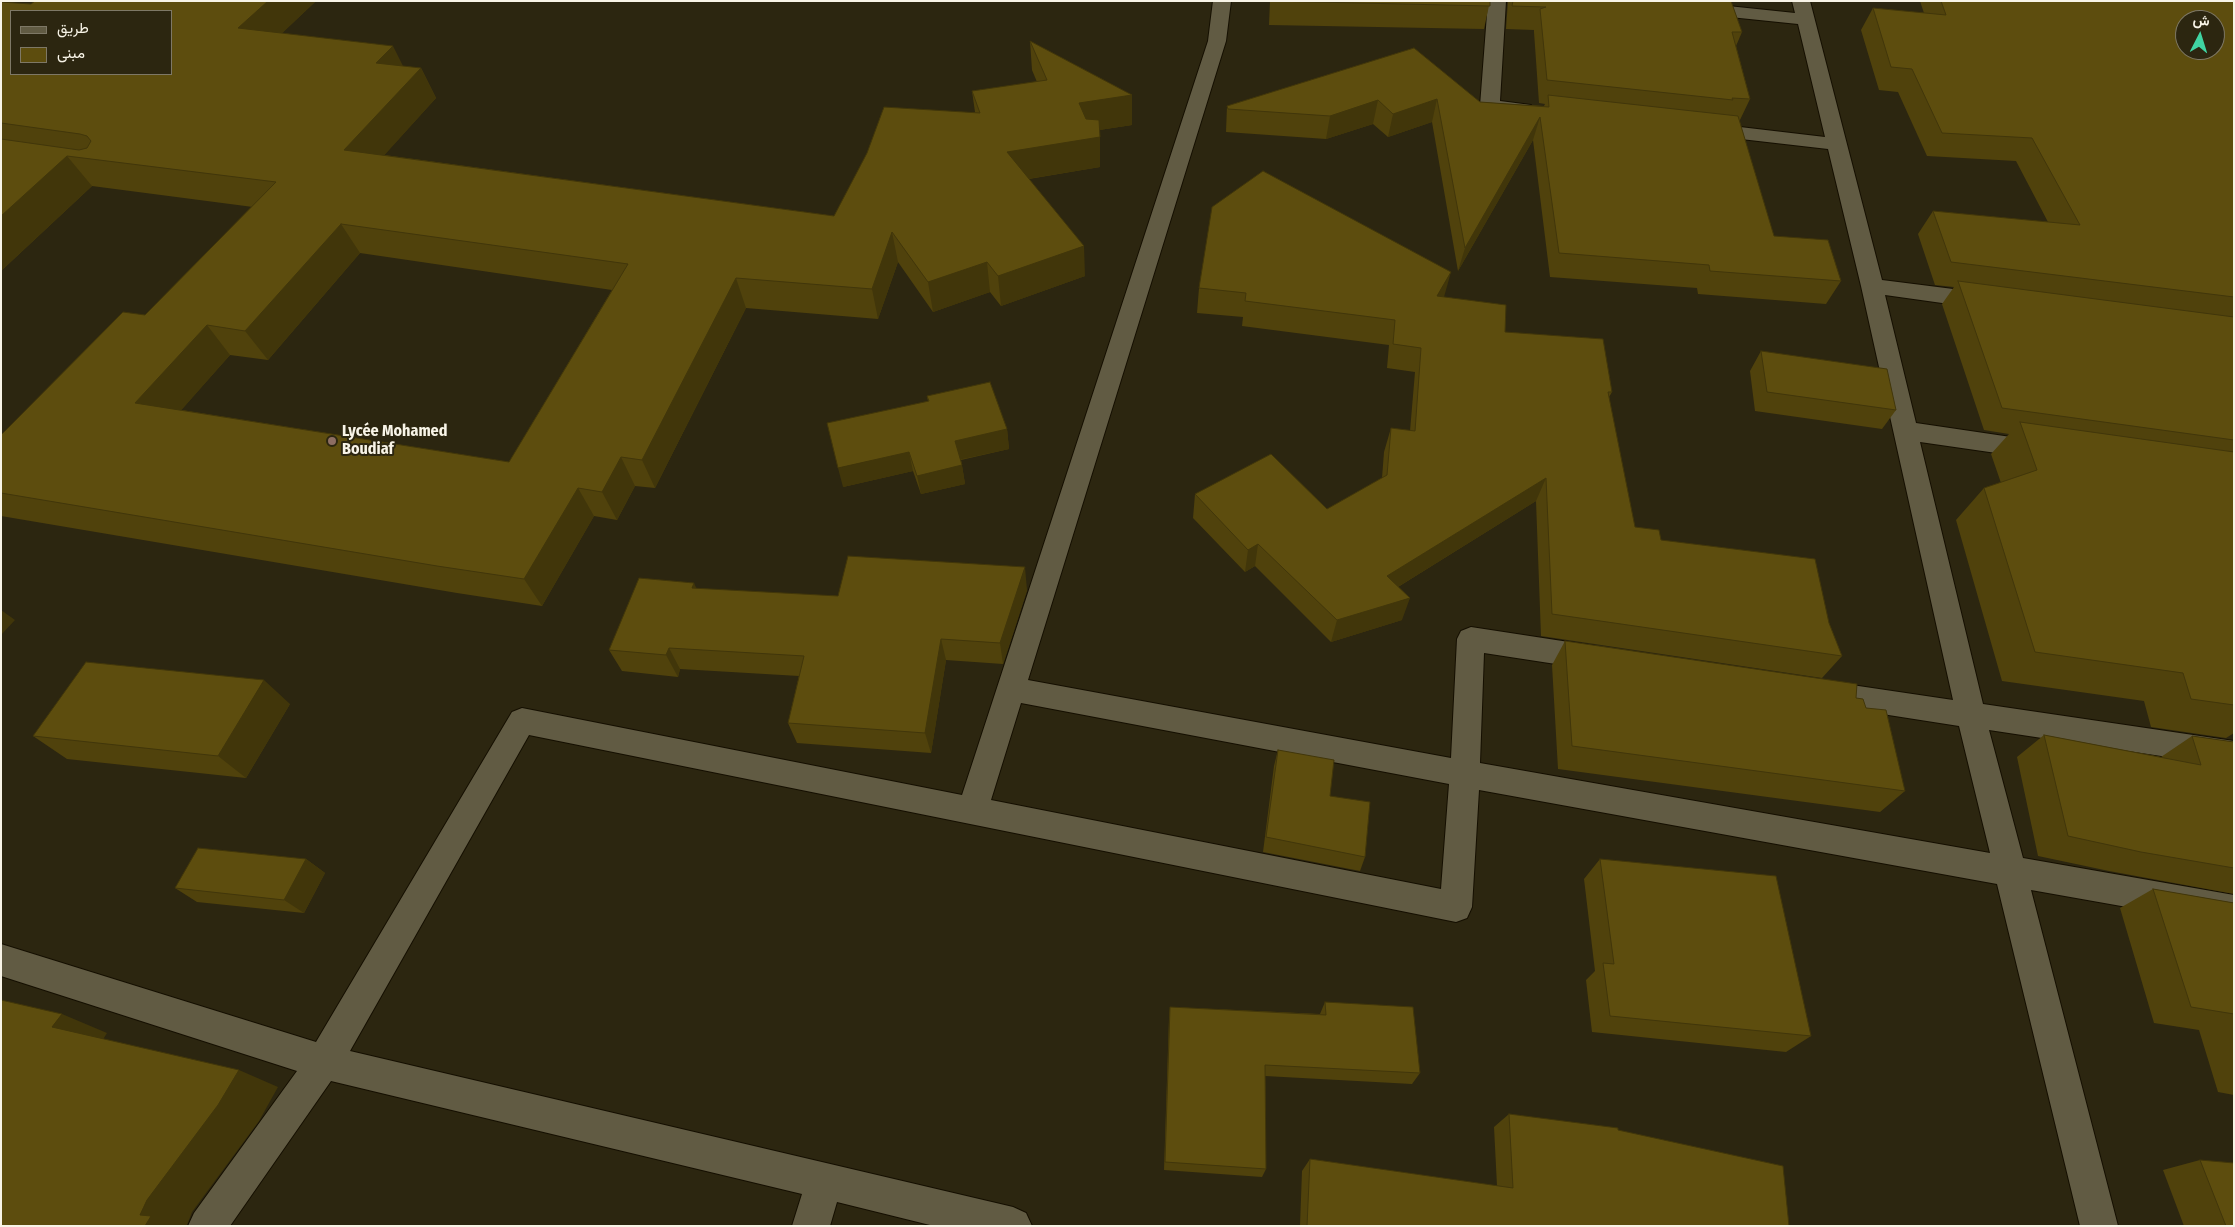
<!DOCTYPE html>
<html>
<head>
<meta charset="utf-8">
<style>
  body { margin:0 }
  #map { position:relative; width:2235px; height:1227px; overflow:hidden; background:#2c2610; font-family:"Fira Sans Condensed",Vazirmatn,sans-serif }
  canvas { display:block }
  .frame { position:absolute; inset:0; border:2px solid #f8f4e7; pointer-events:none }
  .legend { position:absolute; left:10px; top:10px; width:162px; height:65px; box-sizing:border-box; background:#2c2610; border:1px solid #7e7866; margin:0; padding:6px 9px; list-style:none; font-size:15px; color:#f8f4e7 }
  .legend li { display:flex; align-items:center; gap:10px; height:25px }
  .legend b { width:25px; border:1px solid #7e7866 }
  .north { position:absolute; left:2175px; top:10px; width:50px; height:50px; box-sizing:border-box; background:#2c2610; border:1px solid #7e7866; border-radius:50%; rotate:5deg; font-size:14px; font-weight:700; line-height:20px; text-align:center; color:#f8f4e7 }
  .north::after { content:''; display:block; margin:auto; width:18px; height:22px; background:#40d4a2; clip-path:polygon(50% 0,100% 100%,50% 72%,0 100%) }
</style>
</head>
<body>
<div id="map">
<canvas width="2235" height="1227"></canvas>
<div class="frame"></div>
<ul class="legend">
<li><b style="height:6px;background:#615b43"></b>طريق</li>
<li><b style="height:14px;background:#5d4d0e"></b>مبنى</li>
</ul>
<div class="north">ش</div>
</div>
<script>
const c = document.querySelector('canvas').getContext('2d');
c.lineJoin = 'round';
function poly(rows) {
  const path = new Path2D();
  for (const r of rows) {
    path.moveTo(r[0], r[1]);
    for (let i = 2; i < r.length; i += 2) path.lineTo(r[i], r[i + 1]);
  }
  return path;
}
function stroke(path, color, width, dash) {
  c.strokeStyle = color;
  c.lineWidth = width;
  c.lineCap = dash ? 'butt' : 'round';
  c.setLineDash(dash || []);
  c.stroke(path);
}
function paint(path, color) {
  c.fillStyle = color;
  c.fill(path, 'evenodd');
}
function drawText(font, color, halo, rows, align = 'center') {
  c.font = font + ' "Fira Sans Condensed",sans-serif';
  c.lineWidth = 4;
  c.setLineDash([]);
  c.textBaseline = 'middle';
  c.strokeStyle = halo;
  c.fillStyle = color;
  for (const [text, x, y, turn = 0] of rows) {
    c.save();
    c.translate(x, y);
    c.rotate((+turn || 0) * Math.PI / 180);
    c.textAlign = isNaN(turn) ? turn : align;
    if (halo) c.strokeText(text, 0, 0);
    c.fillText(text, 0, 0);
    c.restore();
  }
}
const minor = poly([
  [1213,1,1231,1,1226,41,1028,680,1451,758,1457,639,1461,631,1471,627,1595,646,1605,650,1609,658,1605,666,1595,670,1484,653,1480,763,1990,853,1959,726,1818,704,1808,701,1804,692,1808,683,1818,680,1953,700,1861,286,1828,149,1706,135,1699,133,1696,129,1699,125,1706,123,1825,137,1798,24,1623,6,1617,5,1614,1,1680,1,1795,13,1792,1,1810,1,1882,280,1985,293,1993,296,1996,301,1993,306,1985,309,1885,295,1916,423,2038,441,2047,443,2050,450,2047,457,2038,459,1920,442,1983,704,2234,741,2234,767,1989,730,2023,858,2234,895,2234,926,2031,890,2118,1226,2080,1226,1997,884,1479,790,1472,907,1467,918,1456,922,529,735,350,1051,1013,1207,1026,1213,1032,1226,934,1226,837,1202,830,1226,792,1226,802,1194,331,1081,230,1226,188,1226,194,1213,297,1071,1,976,1,944,316,1042,512,712,522,708,962,795,1208,41,1213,1],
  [1021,703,1449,784,1441,889,991,800,1021,703],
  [1488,1,1506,1,1500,101,1531,105,1534,109,1531,113,1524,115,1490,112,1483,110,1480,106,1488,1]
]);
stroke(minor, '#150f00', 2);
paint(minor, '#615b43');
paint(poly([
  [316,1,282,33,403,66,421,68,436,98,384,155,834,216,975,112,972,91,1037,82,1032,70,1030,41,1132,95,1132,125,1099,130,1100,167,1029,179,1085,276,1001,306,990,292,933,312,898,262,878,319,746,308,655,488,635,486,617,520,594,516,542,606,457,593,1,516,1,435,145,315,253,207,92,186,1,271,1,2,31,4],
  [360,253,612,290,509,462,181,410,230,355,268,360],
  [1270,1,1490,1,1484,29,1269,25],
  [1508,1,1731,1,1742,32,1736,46,1750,99,1739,122,1774,236,1841,281,1826,304,1698,294,1697,288,1550,277,1533,140,1458,271,1432,122,1388,137,1373,124,1326,139,1226,132,1227,106,1414,48,1480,102,1544,106,1545,104,1539,103,1534,32,1534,30,1506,29],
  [1920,1,2234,1,2234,733,2226,738,2151,727,2144,701,2002,681,1956,520,1984,488,2001,483,1991,454,2009,434,1984,430,1942,304,1954,287,1935,285,1918,234,1933,211,2048,222,2016,161,1927,156,1898,92,1879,90,1861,30,1873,8,1924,13],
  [1199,288,1443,297,1612,392,1609,397,1635,527,1829,623,1842,656,1822,678,1541,636,1536,501,1398,587,1402,620,1331,642,1255,566,1245,572,1193,518,1195,494,1327,509,1382,478,1384,452,1391,428,1410,431,1415,372,1387,368,1389,345,1242,326,1243,317,1197,313],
  [1761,351,1896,410,1882,429,1755,411,1750,371],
  [927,396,1007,429,1009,449,961,460,965,484,921,494,913,471,843,487,928,401],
  [696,589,838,596,1027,590,1003,664,946,660,931,753,797,743,788,723,799,676,680,669,678,677,622,671,609,650],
  [1565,641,1856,698,1866,708,1905,791,1880,812,1558,769,1552,665],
  [290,704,246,778,67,759,33,736],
  [2044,735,2161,757,2192,736,2234,742,2234,894,2109,871,2038,856,2017,757],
  [1278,750,1330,796,1365,857,1360,871,1263,852,1274,766],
  [306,859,325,873,304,913,197,902,175,888],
  [1600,859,1811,1036,1786,1052,1592,1032,1586,980,1595,971,1584,879],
  [2153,889,2234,903,2234,1095,2218,1092,2199,1030,2154,1023,2120,908],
  [1325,1002,1420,1073,1412,1084,1265,1076,1266,1169,1262,1177,1164,1170,1169,1018,1170,1007,1320,1014],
  [1509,1114,1618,1130,1789,1226,1300,1226,1302,1171,1310,1159,1497,1186,1494,1127],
  [2200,1160,2234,1226,2184,1226,2163,1170]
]), '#50420c');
paint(poly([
  [268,1,316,1,256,58,238,28],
  [393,46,408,76,376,63],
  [421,68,436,98,362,180,344,150],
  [1132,95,1132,125,1080,133,1079,103],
  [1437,99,1432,122,1388,137,1393,114],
  [1378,100,1373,124,1326,139,1330,116],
  [1540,117,1533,140,1458,271,1465,248],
  [1100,137,1100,167,1009,182,1007,152],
  [67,156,92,186,1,271,1,216],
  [341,224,360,253,268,360,245,331],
  [892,232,898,262,878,319,872,289],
  [1084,246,1085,276,1001,306,998,276],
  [987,262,990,292,933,312,928,282],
  [1451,272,1444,297,1430,321,1437,296],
  [736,278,746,308,655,488,642,460],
  [207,325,230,355,162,432,135,403],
  [1007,429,1009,449,958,460,955,441],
  [909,452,913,471,843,487,838,468],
  [621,457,635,486,617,520,602,492],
  [962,465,965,484,921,494,917,476],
  [1546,478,1536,501,1380,598,1387,576],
  [578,488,594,516,542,606,524,579],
  [1258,544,1255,566,1245,572,1248,550],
  [1025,567,1027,590,1003,664,1000,643],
  [694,583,704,605,692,588],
  [1410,598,1402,620,1331,642,1337,620],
  [1,610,15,620,1,635],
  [941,639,946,660,931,753,925,733],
  [669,648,680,669,678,677,666,655],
  [264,680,290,704,246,778,218,756],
  [306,859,325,873,304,913,284,900],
  [62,1014,107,1033,99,1046,52,1027],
  [239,1070,278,1087,259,1121,192,1212,187,1225,188,1226,145,1226,140,1215,147,1200]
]), '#41360a');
const building = poly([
  [35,1,268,1,238,28,393,46,376,63,421,68,344,150,834,216,867,153,884,107,980,113,972,91,1047,80,1030,41,1132,95,1079,103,1086,119,1099,120,1100,137,1007,152,1084,246,998,276,987,262,928,282,892,232,872,289,736,278,642,460,621,457,602,492,578,488,524,579,437,566,1,493,1,435,123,312,145,315,276,182,67,156,1,216,1,139,79,150,87,148,91,141,87,136,80,134,1,123,1,2,31,4,35,1],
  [11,11,171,11,171,74,11,74,11,11],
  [341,224,628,264,509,462,135,403,207,325,245,331,341,224],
  [1271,1,1490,1,1490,6,1271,1],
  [1513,1,1731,1,1742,32,1732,32,1750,99,1732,98,1733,100,1547,80,1540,9,1546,7,1512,6,1513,1],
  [1941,1,2234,1,2234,297,1951,262,1933,211,2080,225,2032,138,1942,133,1912,69,1891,67,1873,8,1946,15,1941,1],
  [2185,20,2215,20,2215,50,2185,50,2185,20],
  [1414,48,1480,102,1549,107,1548,95,1738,116,1774,236,1828,240,1841,281,1710,271,1709,265,1559,253,1540,117,1465,248,1437,99,1393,114,1378,100,1330,116,1228,109,1227,106,1414,48],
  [1263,171,1451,272,1437,296,1506,305,1505,332,1603,339,1612,392,1608,392,1635,527,1659,530,1661,540,1815,559,1829,623,1842,656,1552,614,1546,478,1387,576,1410,598,1337,620,1258,544,1248,550,1195,494,1271,454,1327,509,1387,475,1391,428,1415,431,1421,348,1393,344,1395,320,1245,301,1246,293,1199,288,1212,207,1263,171],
  [1958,281,2234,317,2234,440,2002,408,1958,281],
  [1761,351,1887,369,1896,410,1767,392,1761,351],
  [990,382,1007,429,955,441,962,465,917,476,909,452,838,468,827,423,929,401,927,396,990,382],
  [2020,422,2234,452,2234,705,2191,699,2183,673,2035,652,1984,488,2037,470,2020,422],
  [848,556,1025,567,1000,643,941,639,925,733,788,723,804,656,669,648,666,655,609,650,639,578,694,583,692,588,838,596,848,556],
  [1565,641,1857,684,1856,698,1863,699,1866,708,1886,710,1905,791,1572,746,1565,641],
  [86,662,264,680,218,756,33,736,86,662],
  [2044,735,2201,765,2192,736,2234,742,2234,868,2141,852,2068,836,2044,735],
  [1278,750,1334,760,1330,796,1370,802,1365,857,1266,837,1278,750],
  [198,848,306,859,284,900,175,888,198,848],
  [1600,859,1776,876,1811,1036,1610,1016,1603,963,1614,964,1600,859],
  [2153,889,2234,903,2234,1014,2191,1007,2153,889],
  [1,1000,62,1014,52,1027,239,1070,218,1105,147,1200,140,1215,151,1216,145,1226,1,1226,1,1000],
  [1325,1002,1413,1007,1420,1073,1265,1065,1266,1169,1165,1162,1170,1007,1326,1015,1325,1002],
  [1509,1114,1618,1128,1618,1130,1783,1166,1789,1226,1307,1226,1310,1159,1513,1188,1509,1114],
  [2200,1160,2234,1163,2234,1226,2226,1226,2200,1160]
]);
paint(building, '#5d4d0e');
stroke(building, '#41360a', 1);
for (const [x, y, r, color] of [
  [332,441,5,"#8d6e63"]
]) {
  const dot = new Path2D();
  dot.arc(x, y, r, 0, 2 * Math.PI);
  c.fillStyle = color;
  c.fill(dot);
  stroke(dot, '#2c2610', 2);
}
drawText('bold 16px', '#f8f4e7', '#2c2610', [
  ["Lycée Mohamed",342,432],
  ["Boudiaf",342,450]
], 'left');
</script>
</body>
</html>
